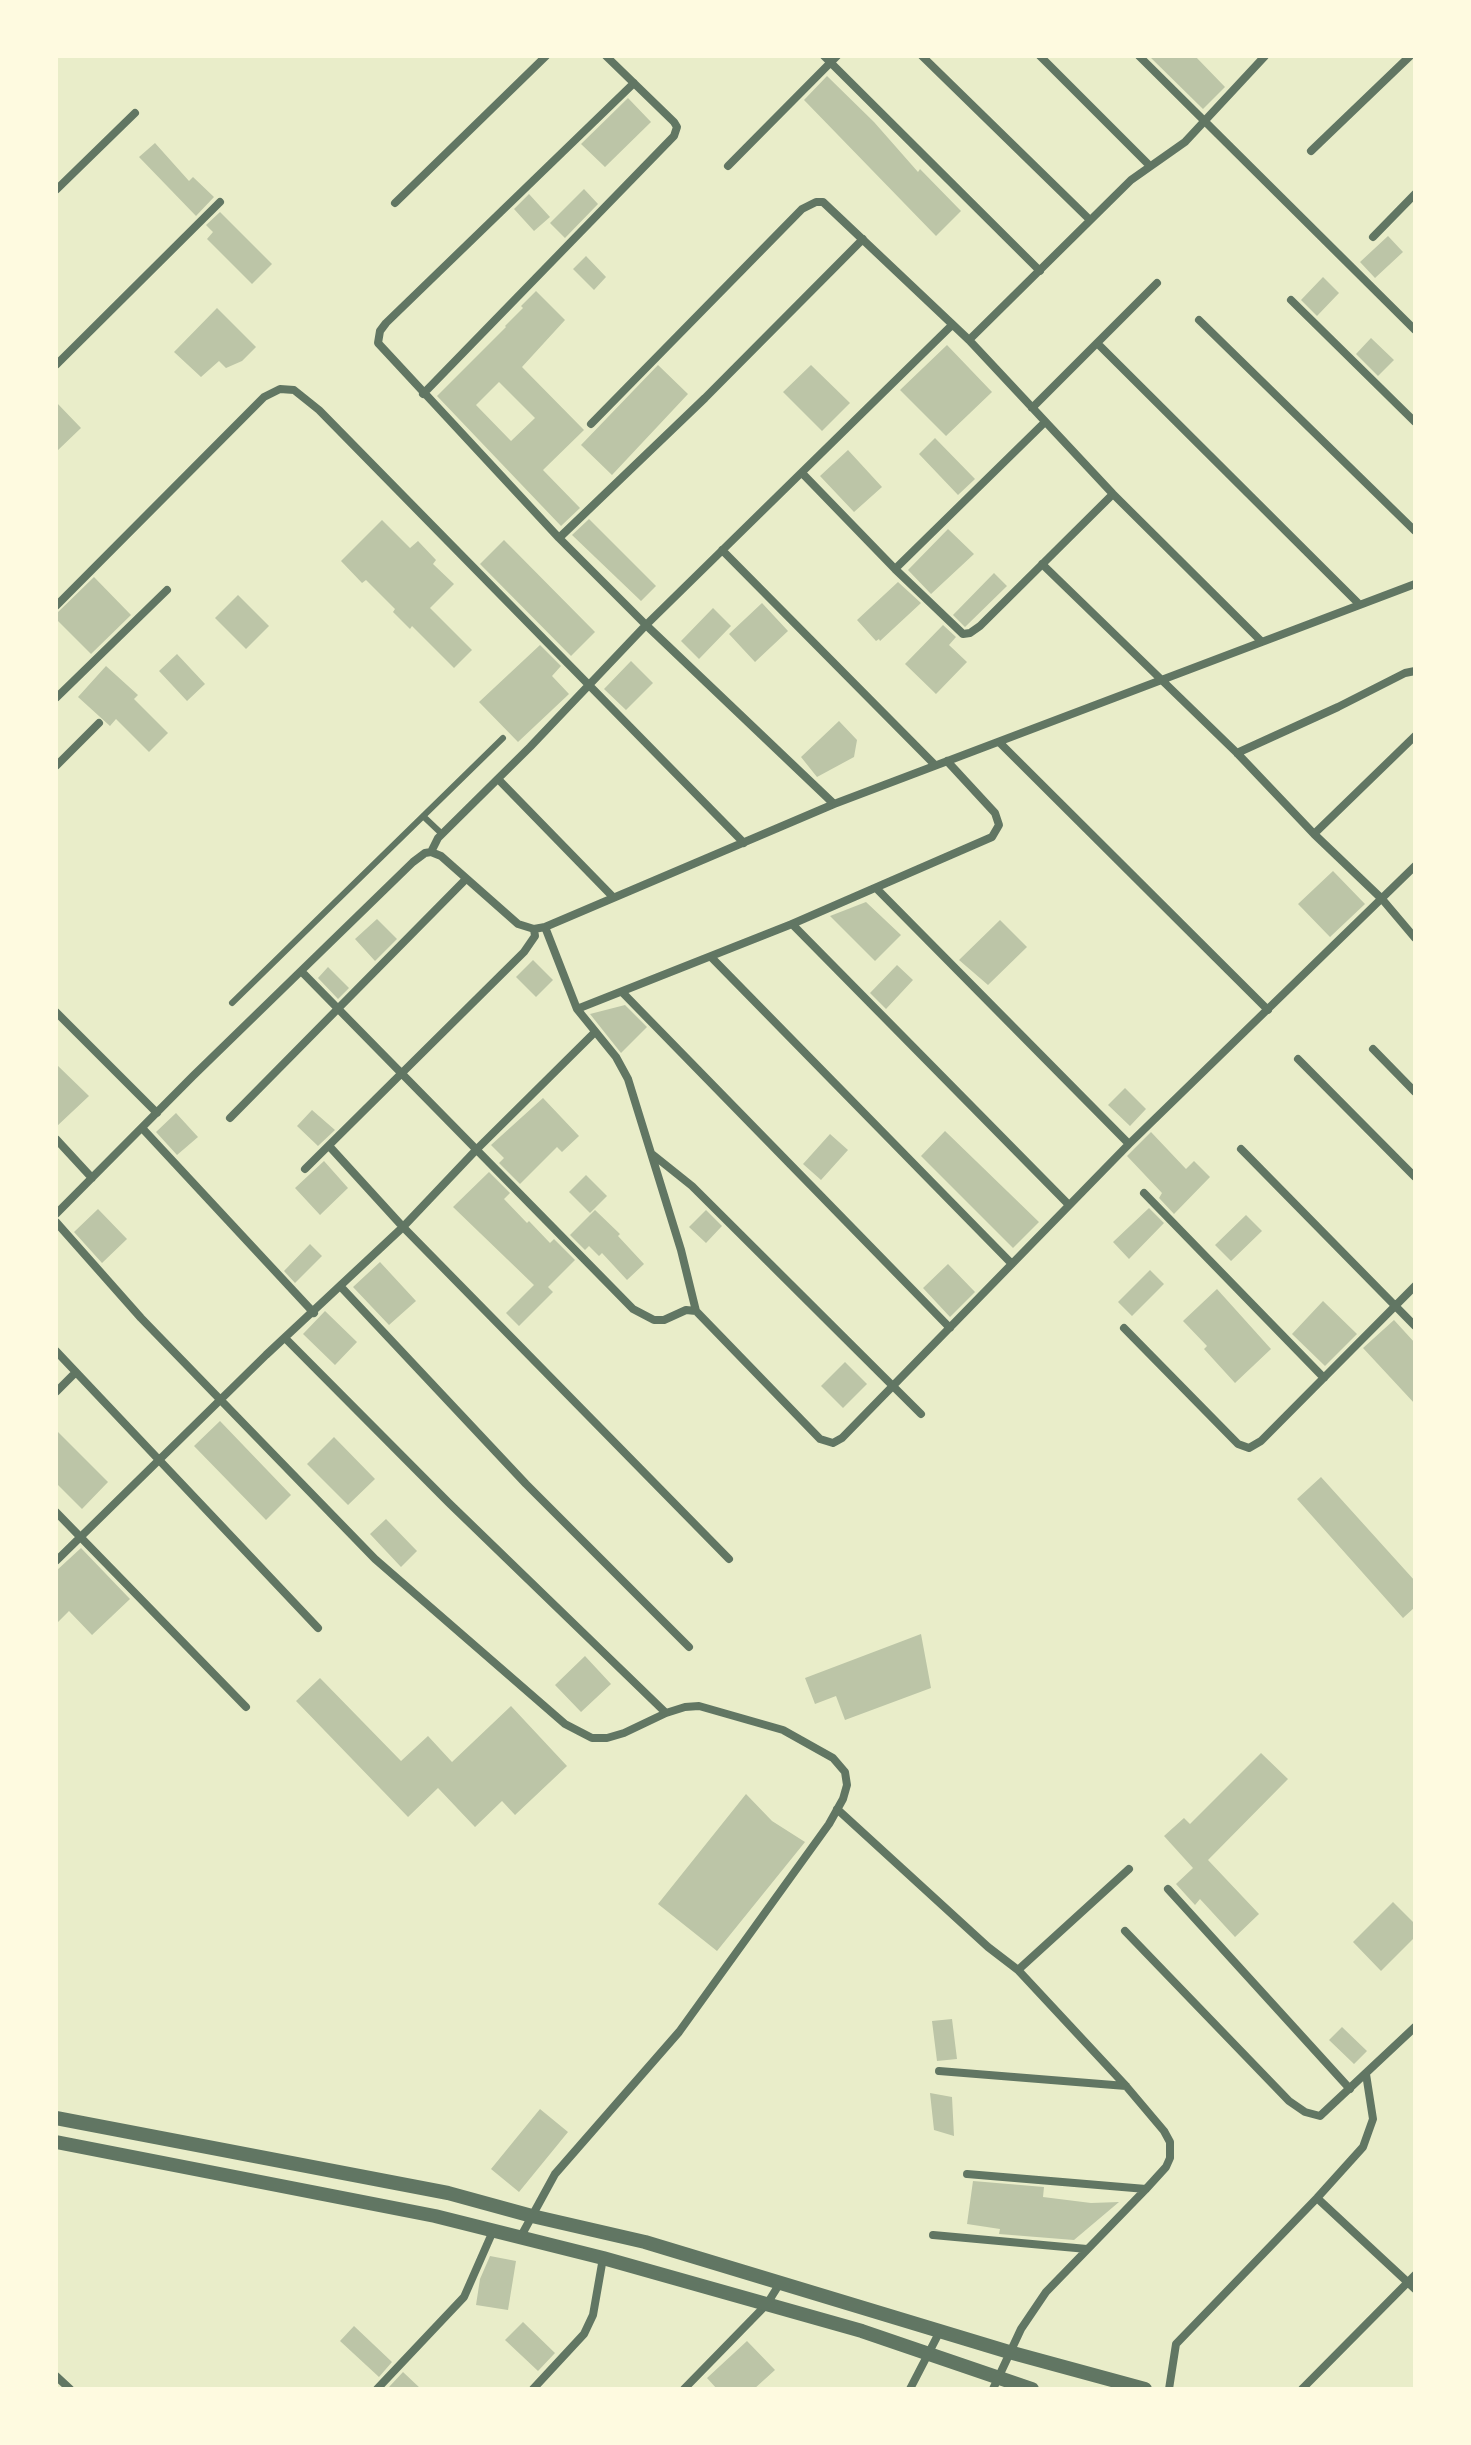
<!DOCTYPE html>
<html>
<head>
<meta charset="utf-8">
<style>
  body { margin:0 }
  #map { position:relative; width:1471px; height:2445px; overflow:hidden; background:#e9edc9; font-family:Jost,sans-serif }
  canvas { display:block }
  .frame { position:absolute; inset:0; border:58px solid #fefae0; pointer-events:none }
</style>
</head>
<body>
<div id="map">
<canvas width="1471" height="2445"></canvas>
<div class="frame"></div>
</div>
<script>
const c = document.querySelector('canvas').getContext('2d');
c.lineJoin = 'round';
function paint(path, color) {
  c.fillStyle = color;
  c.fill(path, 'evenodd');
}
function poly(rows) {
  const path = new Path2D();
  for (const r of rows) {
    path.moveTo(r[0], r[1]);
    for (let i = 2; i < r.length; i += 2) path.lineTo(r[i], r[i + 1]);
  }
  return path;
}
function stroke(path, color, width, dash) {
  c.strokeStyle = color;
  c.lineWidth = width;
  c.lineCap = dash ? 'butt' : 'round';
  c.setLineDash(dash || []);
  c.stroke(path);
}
paint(poly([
  [1149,56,1195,56,1225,87,1203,109],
  [827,76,874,122,918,172,920,169,961,211,936,236,804,100],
  [628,98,651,122,605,167,581,144],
  [155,143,189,181,193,177,214,197,196,216,139,157],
  [584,189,598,204,565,238,550,223],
  [529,194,550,217,534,231,514,209],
  [220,212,272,264,252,284,207,239,213,232,206,225],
  [1388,236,1403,252,1375,278,1360,262],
  [586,256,606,277,594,290,573,269],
  [1323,277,1339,293,1317,316,1301,300],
  [536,291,565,320,522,367,584,430,543,470,580,508,561,526,437,396,506,327,505,326,523,308,521,306],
  [499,382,535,418,511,441,476,405],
  [217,308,256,347,242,361,226,368,219,361,201,377,174,352],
  [1371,338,1394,360,1378,376,1356,354],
  [947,345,992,392,946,436,900,390],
  [658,365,688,394,612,475,581,445],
  [811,365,850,403,822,431,783,392],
  [56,402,81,428,56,452],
  [935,438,975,479,958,495,919,454],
  [848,450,882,487,854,512,820,476],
  [589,519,656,586,641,601,572,535],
  [382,520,410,548,418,541,436,560,433,564,454,584,430,608,472,650,454,668,412,626,410,629,393,612,395,609,366,580,362,583,341,561],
  [948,529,974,554,931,594,908,570],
  [504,540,595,632,571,656,480,564],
  [994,573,1007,586,965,627,953,615],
  [94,577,131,615,91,654,56,619,56,614],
  [898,582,921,603,880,641,879,639,876,641,857,620],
  [238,595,269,626,246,649,215,618],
  [762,603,788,631,755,662,729,634],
  [713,608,731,626,699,659,681,641],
  [943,625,956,637,949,645,967,662,936,694,905,664],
  [540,645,561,666,552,676,569,694,518,742,479,702],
  [177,654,205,684,187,701,159,671],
  [631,661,653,683,626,710,604,689],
  [106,666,138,695,134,699,168,733,149,752,116,719,110,726,78,697],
  [839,721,857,740,854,757,817,777,801,757],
  [1333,871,1365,904,1330,937,1298,904],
  [866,902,901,935,875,961,830,916],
  [377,919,397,939,375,961,355,939],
  [1000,920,1027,947,988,985,959,960],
  [533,960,553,980,536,997,516,977],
  [897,965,913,980,886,1009,870,993],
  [328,967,349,988,338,999,318,978],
  [625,1005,647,1027,621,1053,590,1014],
  [56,1064,89,1096,56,1127],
  [1125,1088,1146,1109,1130,1126,1108,1105],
  [543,1098,579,1136,562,1152,557,1147,520,1184,499,1163,504,1158,491,1145],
  [312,1110,335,1130,318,1146,297,1126],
  [176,1113,198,1137,177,1155,156,1132],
  [945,1131,1039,1222,1013,1248,921,1156],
  [1151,1132,1186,1169,1194,1161,1210,1177,1174,1214,1159,1198,1162,1193,1127,1156],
  [830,1134,848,1150,821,1180,803,1164],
  [324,1161,348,1188,320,1215,295,1188],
  [489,1172,510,1193,504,1199,527,1223,529,1221,550,1243,554,1239,575,1260,548,1287,553,1292,519,1326,506,1313,534,1285,453,1207],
  [586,1175,607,1196,590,1213,569,1192],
  [1149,1208,1164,1223,1129,1259,1113,1242],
  [98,1209,127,1239,102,1263,74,1232],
  [595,1210,620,1234,618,1236,644,1264,627,1280,602,1253,599,1256,589,1246,585,1250,570,1235],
  [706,1210,722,1226,706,1243,689,1227],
  [1246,1215,1262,1231,1231,1261,1215,1245],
  [310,1244,322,1256,295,1283,284,1271],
  [380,1262,416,1301,389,1325,353,1287],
  [948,1264,975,1292,950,1317,923,1288],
  [1150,1270,1164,1284,1132,1316,1118,1302],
  [1217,1289,1271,1349,1235,1383,1204,1349,1207,1346,1183,1321],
  [1323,1301,1357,1334,1325,1366,1292,1334],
  [325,1311,357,1342,335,1365,303,1334],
  [1394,1320,1415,1343,1415,1404,1363,1348],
  [845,1362,867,1384,843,1408,821,1386],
  [220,1421,291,1495,266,1520,194,1446],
  [56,1430,108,1482,82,1509,56,1483],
  [334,1437,375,1479,348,1505,307,1464],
  [1321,1477,1415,1581,1415,1607,1403,1618,1297,1499],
  [386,1519,417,1551,401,1567,370,1534],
  [81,1548,130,1599,92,1635,69,1611,56,1624,56,1571],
  [921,1634,931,1688,845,1720,836,1696,815,1704,805,1678],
  [585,1656,611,1684,581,1712,555,1685],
  [320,1678,401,1761,428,1736,452,1762,511,1706,567,1766,515,1815,502,1801,475,1827,438,1788,408,1817,296,1701],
  [1261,1753,1288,1779,1208,1860,1259,1914,1235,1937,1200,1899,1195,1905,1176,1884,1193,1868,1164,1836,1184,1818,1190,1824],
  [746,1794,772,1821,805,1842,717,1951,658,1904],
  [1393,1902,1415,1924,1415,1937,1381,1971,1353,1942],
  [952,2019,957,2059,937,2061,932,2021],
  [1342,2027,1367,2051,1354,2064,1329,2040],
  [930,2093,952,2097,954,2136,934,2130],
  [540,2109,568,2132,519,2192,491,2169],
  [973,2181,1044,2187,1043,2197,1091,2203,1119,2202,1074,2240,999,2234,1000,2229,967,2224],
  [490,2256,516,2261,508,2310,476,2305,480,2279],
  [523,2322,555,2353,538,2371,505,2340],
  [354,2326,392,2362,379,2377,340,2341],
  [747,2341,775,2370,754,2389,717,2389,707,2378],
  [403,2372,421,2389,391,2389,389,2387]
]), '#bcc5a7');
stroke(poly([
  [423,816,442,834],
  [232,1003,503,738]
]), '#617663', 6);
stroke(poly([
  [824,56,1040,271],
  [922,56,1090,220],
  [1040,56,1150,166],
  [1139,56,1415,330],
  [634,83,386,323,380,331,378,343,559,538,646,625,834,804],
  [1311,151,1410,56],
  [728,166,837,56],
  [56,190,135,113],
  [395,203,546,56],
  [1373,237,1415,194],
  [1291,300,1415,422],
  [1199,320,1415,531],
  [969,340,1131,180,1185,142,1265,56],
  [1098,344,1359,604],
  [56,365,220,202],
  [423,394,674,136,677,127,674,122,606,56],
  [1032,408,1157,283],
  [591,424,802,209,816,202,823,202,969,340,1113,494,1261,641],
  [802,473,895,569,963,634,970,633,980,626,1113,494],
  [559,538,705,398,863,239],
  [722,550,935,765],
  [1042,564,1237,753,1314,834,1382,899,1415,938],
  [895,569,1045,422],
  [56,606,264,397,280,389,294,390,319,410,744,843],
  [56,698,167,590],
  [999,742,1268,1010],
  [1237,753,1338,707,1405,673,1415,671],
  [56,766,99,723],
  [498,779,612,896],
  [1314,834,1415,736],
  [431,852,438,838,530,747,646,625,951,326],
  [876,888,1129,1144],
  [792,924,1069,1205],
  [545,927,577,1009,616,1057,628,1079,681,1250,696,1311],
  [711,957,1012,1264],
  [301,971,633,1309,654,1320,664,1320,686,1310,696,1311,820,1439,833,1443,842,1438,1129,1144,1415,866],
  [622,992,950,1328],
  [577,1009,792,924,992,837,999,825,995,813,947,761],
  [56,1012,157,1113],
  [1373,1049,1415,1092],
  [1298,1059,1415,1177],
  [230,1118,466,879],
  [142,1128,314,1313],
  [56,1139,92,1178],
  [330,1147,403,1227,729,1559],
  [1241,1149,1415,1326],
  [652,1154,692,1186,921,1414],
  [305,1169,524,952,535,936,534,929],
  [1144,1193,1324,1378],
  [56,1214,193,1076,413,862,425,853,431,852,441,856,518,924,534,929,545,927,834,804,1415,584],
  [56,1222,141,1318,375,1559,565,1724,592,1738,607,1738,624,1733,666,1713,685,1707,699,1706,783,1730,833,1758,845,1772,847,1785,843,1799,829,1824,679,2032,555,2174,520,2238],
  [341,1287,526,1484,689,1647],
  [1124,1328,1238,1444,1249,1448,1261,1441,1415,1286],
  [285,1338,449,1503,666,1713],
  [56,1351,318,1628],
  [56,1392,76,1372],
  [56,1512,246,1707],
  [56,1561,266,1355,403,1227,477,1149,594,1033],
  [837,1809,988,1947,1018,1970],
  [1168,1889,1350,2089],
  [1125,1931,1289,2101,1305,2112,1320,2116,1415,2027],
  [939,2071,1126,2086],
  [967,2174,1146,2189],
  [1317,2198,1415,2289],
  [933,2235,1087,2249],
  [56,2376,70,2389],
  [377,2389,464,2297,493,2231],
  [533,2389,584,2334,593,2315,603,2258],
  [684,2389,767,2304,780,2283],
  [910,2389,940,2331],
  [993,2389,1021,2329,1046,2292,1146,2189,1166,2167,1170,2158,1170,2142,1164,2131,1126,2086,1018,1970,1129,1869],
  [1169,2389,1176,2344,1317,2198,1363,2147,1373,2119,1366,2074],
  [1302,2389,1415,2275]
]), '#617663', 8);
stroke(poly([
  [56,2118,448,2193,532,2216,645,2242,1009,2352,1145,2389],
  [56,2142,435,2216,603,2258,862,2331,1032,2389]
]), '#617663', 14);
</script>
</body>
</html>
